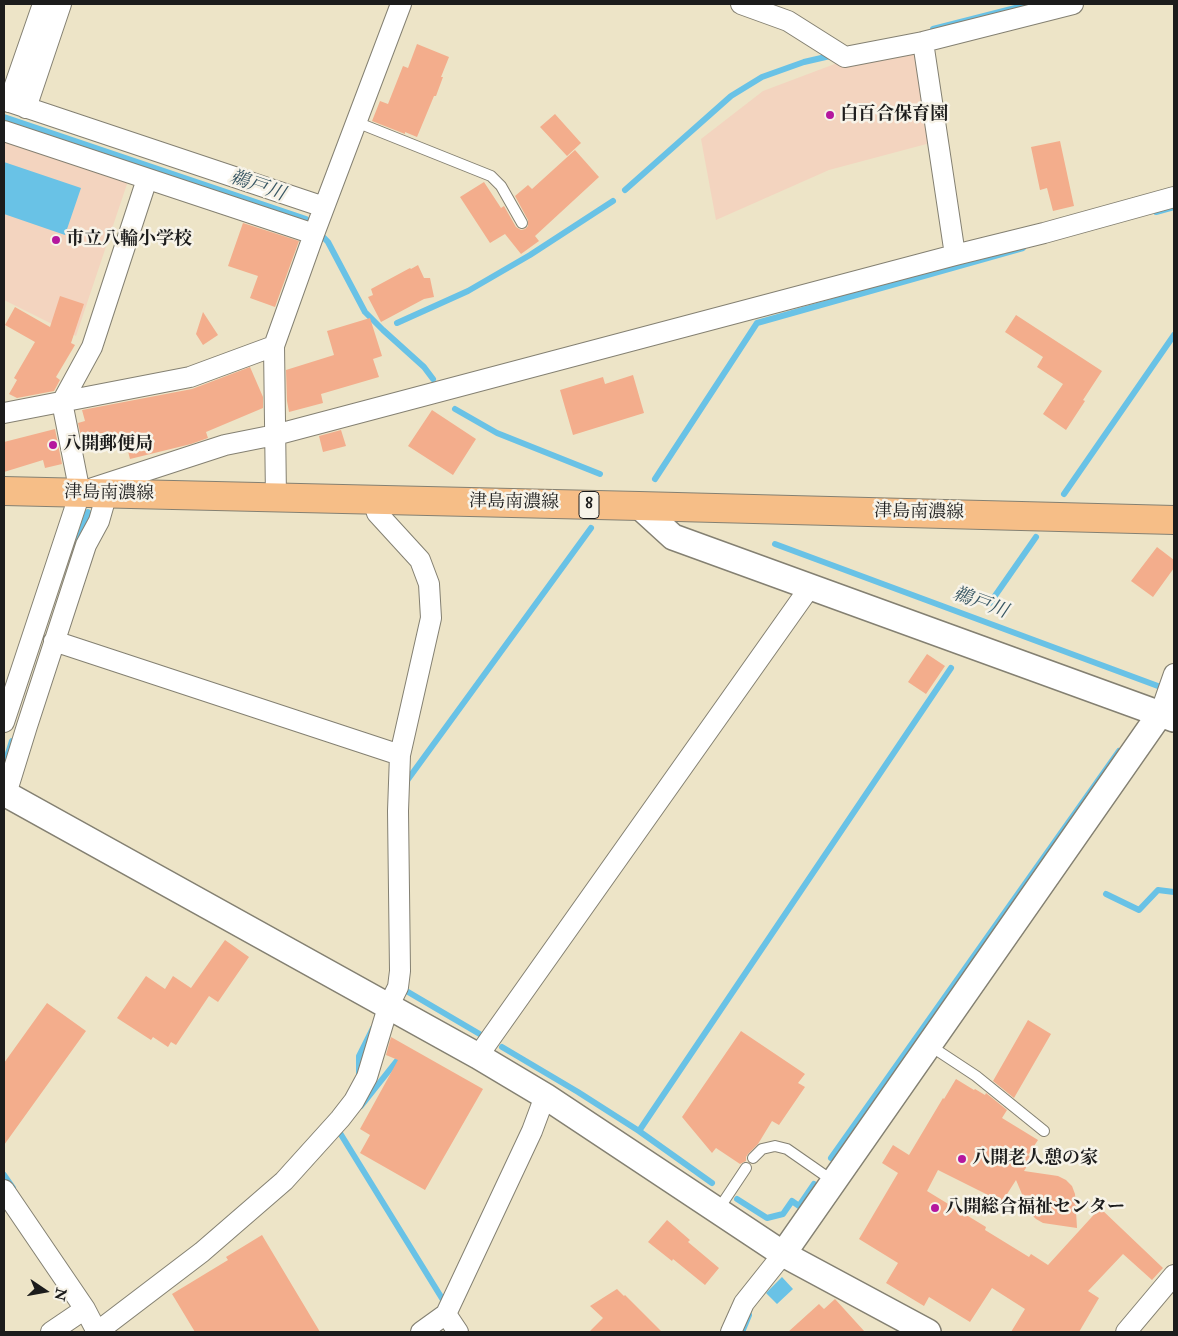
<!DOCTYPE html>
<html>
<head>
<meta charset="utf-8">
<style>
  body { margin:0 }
  #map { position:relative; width:1178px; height:1336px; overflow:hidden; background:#ede4c7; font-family:"IM FELL Double Pica",serif }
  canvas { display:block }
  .frame { position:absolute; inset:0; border:5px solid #1c1c1c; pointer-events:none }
  .north { position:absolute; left:20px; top:1266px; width:50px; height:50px; -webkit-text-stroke:4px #f7f3e8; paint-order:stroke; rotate:102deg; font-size:14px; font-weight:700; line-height:20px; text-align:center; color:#1c1c1c }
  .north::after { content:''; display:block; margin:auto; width:18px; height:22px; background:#1c1c1c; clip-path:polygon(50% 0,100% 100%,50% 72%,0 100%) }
</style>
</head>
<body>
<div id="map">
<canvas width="1178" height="1336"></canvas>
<div class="frame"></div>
<div class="north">N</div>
</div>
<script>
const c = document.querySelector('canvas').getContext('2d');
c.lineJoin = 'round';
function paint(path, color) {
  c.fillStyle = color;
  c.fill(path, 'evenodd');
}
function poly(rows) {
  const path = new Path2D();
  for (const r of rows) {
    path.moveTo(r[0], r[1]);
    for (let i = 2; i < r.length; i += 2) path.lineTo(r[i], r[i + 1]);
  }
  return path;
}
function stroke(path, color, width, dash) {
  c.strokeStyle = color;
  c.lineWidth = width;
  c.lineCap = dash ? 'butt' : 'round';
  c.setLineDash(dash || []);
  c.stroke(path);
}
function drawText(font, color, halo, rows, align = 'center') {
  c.font = font + ' "IM FELL Double Pica","Noto Serif JP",serif';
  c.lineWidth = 5;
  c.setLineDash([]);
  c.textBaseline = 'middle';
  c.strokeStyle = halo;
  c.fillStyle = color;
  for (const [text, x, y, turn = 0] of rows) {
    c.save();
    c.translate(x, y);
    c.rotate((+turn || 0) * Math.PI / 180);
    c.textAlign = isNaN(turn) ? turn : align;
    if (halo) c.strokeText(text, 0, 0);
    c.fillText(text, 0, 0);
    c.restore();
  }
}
paint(poly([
  [908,51,918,55,934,142,829,170,716,220,701,139,763,91,840,62],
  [4,141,128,181,76,336,4,300]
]), '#f3d4bf');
paint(poly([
  [4,162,81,188,65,235,4,214],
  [782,1277,793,1289,777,1304,766,1293]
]), '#69c2e6');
stroke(poly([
  [933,29,1031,4],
  [4,117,306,219,328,242,365,312,383,330,424,367,433,379],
  [625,190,731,96,762,77,804,62,830,56],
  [1156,212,1174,207],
  [397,323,468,291,530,255,613,201],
  [455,409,497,433,600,474],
  [655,479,757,323,1023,248],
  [1064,494,1174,335],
  [79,539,88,512],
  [775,544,1166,689],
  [990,603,1036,537],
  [4,766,12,741],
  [406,784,406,782,591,528],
  [1106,894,1139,910,1158,890,1174,892],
  [404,986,403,989,483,1036],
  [502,1047,578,1092,639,1131,712,1183],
  [359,1075,359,1056,373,1028],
  [361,1106,403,1053],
  [639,1131,951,668],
  [340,1133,443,1300],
  [831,1158,1119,751],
  [4,1175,13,1188],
  [737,1199,767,1218,783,1214,792,1201,799,1206,814,1184],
  [742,1332,749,1315]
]), '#69c2e6', 6);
paint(poly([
  [417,44,449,57,441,77,443,77,436,96,434,96,417,137,405,132,405,134,372,121,380,101,388,104,403,66,408,68],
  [555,114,581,143,567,156,540,127],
  [1060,141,1074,206,1053,211,1047,188,1040,190,1031,147],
  [575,150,599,177,535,236,539,241,521,254,505,234,490,243,460,197,484,182,501,208,504,206,516,227,521,230,525,229,528,226,528,220,515,196,528,185,532,189],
  [243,223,299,241,275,307,250,298,258,276,228,266],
  [418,265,424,278,430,278,434,297,424,299,381,322,368,297,373,295,371,289,410,268,411,269],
  [60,296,84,304,71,343,75,345,56,377,60,380,54,391,17,398,9,394,17,380,14,378,35,342,5,325,15,307,50,327],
  [203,312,218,335,203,345,196,334],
  [1016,315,1102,371,1083,400,1085,401,1066,430,1043,414,1063,384,1037,367,1043,357,1005,332],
  [370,318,382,356,373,359,379,377,321,394,323,403,289,412,287,401,286,370,334,355,327,331],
  [250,367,263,397,263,408,206,432,208,438,191,444,130,459,124,436,83,447,78,423,85,421,82,410,192,389],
  [633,375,644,413,573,435,560,390,603,377,605,384],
  [432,410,476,439,453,475,408,446],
  [55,429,62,464,45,468,43,460,4,472,4,442],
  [341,430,346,446,323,452,319,436],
  [1157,547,1174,560,1174,568,1153,597,1131,581],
  [927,654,945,666,926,694,908,682],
  [225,940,249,957,218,1002,209,996,176,1045,171,1042,168,1047,153,1037,151,1040,117,1018,146,976,165,989,173,976,191,988],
  [47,1003,86,1031,4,1145,4,1063],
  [1028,1020,1051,1034,1014,1098,993,1081],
  [741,1031,805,1074,798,1083,805,1087,779,1125,772,1121,758,1144,748,1154,746,1157,746,1161,740,1164,716,1148,712,1153,682,1117],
  [391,1037,483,1089,425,1190,360,1153,370,1135,360,1129,398,1060,386,1055],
  [956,1079,974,1090,975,1089,985,1095,986,1093,1007,1110,1002,1118,1038,1140,1028,1155,1032,1158,1024,1171,1058,1176,1066,1180,1072,1186,1075,1194,1077,1228,1043,1223,1036,1219,1030,1213,1016,1180,1002,1202,938,1170,927,1191,986,1227,985,1230,1029,1257,1031,1254,1048,1265,1100,1208,1163,1268,1152,1280,1123,1254,1088,1291,1099,1298,1079,1332,1011,1332,1025,1309,992,1288,970,1322,929,1297,924,1306,886,1283,898,1263,859,1239,898,1173,882,1163,893,1145,909,1155,943,1098,944,1099],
  [667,1220,690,1240,688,1242,719,1268,705,1285,673,1259,672,1261,648,1242],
  [262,1235,320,1332,195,1332,172,1294,228,1260,226,1257],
  [617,1289,624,1296,625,1295,662,1332,589,1332,603,1318,590,1306],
  [835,1299,865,1332,788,1332,819,1304,824,1309]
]), '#f3ad8c');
const service = poly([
  [356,122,491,176,501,186,522,223],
  [929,1045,976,1076,1044,1131],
  [753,1158,762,1149,775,1146,787,1149,833,1181],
  [718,1210,746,1168]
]);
const minor = poly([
  [741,4,788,21,845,57,923,42,1073,4],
  [923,42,955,255],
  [4,100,324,207],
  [9,102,43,4],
  [26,108,61,4],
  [4,131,314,234],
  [4,413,190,377,274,346],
  [93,488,225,445,275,435,955,255,1044,233,1174,197],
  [276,498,274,346,314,234,401,4],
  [54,641,400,755],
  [1160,714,1174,674],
  [4,722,80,493,62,402,92,347,147,179],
  [6,794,27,726,86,545,99,521,107,493],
  [478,1056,810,587],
  [4,1190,85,1309,97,1332],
  [51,1332,85,1309],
  [97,1332,202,1252,284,1181,340,1119,354,1101,367,1077,388,1007,398,987,400,971,398,811,400,755,431,618,429,584,420,560,377,513,373,500],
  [421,1332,446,1314],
  [458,1332,446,1314,532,1131,545,1096],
  [731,1332,744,1303,783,1254],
  [1126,1332,1174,1275]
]);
const tertiary = poly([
  [639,506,673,537,1174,719],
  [4,793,478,1056,545,1096,783,1254,928,1332],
  [783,1254,1160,714]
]);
const primary = poly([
  [4,491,639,506,1174,520]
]);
stroke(service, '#848072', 12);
stroke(minor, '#848072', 22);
stroke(tertiary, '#848072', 28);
stroke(primary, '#848072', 30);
stroke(service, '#fff', 10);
stroke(minor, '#fff', 20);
stroke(tertiary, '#fff', 25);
stroke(primary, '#f6be87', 28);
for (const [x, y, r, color] of [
  [830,115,5,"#b5179e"],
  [56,240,5,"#b5179e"],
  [53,445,5,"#b5179e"],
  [962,1159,5,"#b5179e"],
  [935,1208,5,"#b5179e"]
]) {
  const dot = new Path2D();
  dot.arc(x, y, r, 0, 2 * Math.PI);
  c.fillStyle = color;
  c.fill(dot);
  stroke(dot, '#f7f3e8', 2);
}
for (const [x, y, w] of [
  [589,505,20]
]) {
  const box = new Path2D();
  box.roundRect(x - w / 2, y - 13.5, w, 27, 4);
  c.fillStyle = '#f7f3e8';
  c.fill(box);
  stroke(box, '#1c1c1c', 1);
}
drawText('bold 16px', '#1c1c1c', null, [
  ["8",589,505]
]);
drawText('bold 18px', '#1c1c1c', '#f7f3e8', [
  ["白百合保育園",840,115],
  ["市立八輪小学校",66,240],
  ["八開郵便局",63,445],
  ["八開老人憩の家",972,1159],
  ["八開総合福祉センター",945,1208]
], 'left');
drawText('18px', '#1c1c1c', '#f7f3e8', [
  ["津島南濃線",109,494,1],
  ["津島南濃線",514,503,1],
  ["津島南濃線",919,513,1]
]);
drawText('italic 19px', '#375663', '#f7f3e8', [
  ["鵜戸川",257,187,19],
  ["鵜戸川",980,604,20]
]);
</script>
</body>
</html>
